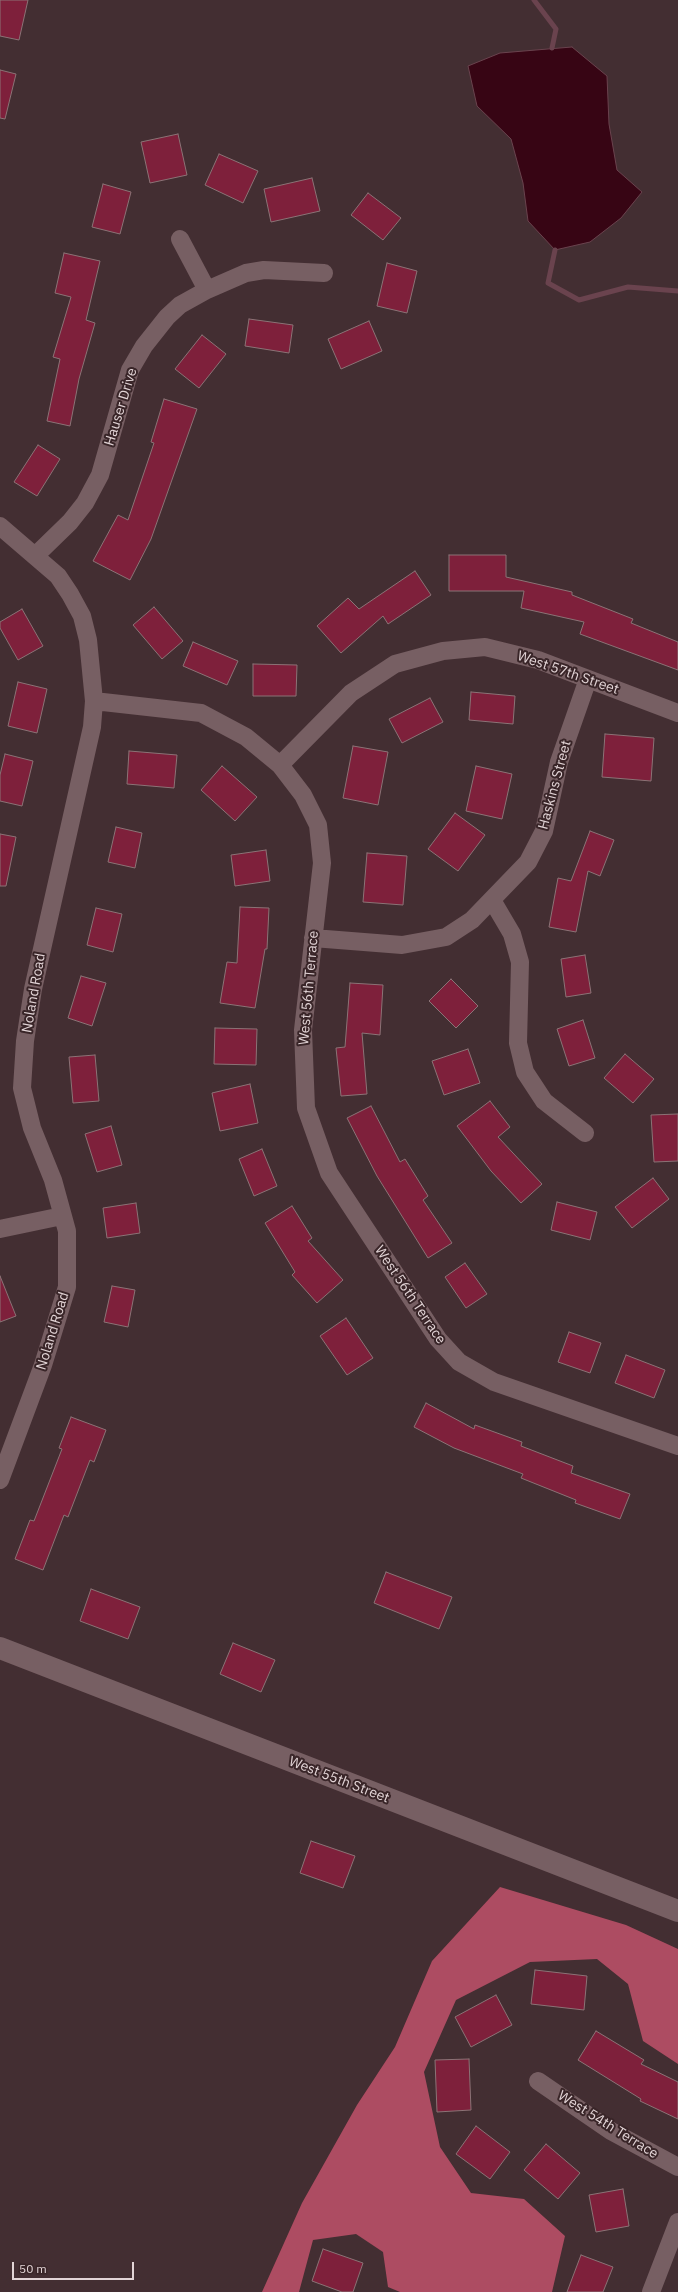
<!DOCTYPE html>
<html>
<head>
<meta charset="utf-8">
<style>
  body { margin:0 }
  #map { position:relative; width:678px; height:2292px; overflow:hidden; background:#432e32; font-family:"IBM Plex Sans",sans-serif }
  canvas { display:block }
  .scale { position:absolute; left:12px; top:2262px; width:122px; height:18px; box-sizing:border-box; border:2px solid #e2d4d6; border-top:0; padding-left:5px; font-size:12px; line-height:14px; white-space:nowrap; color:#e2d4d6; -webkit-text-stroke:3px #392528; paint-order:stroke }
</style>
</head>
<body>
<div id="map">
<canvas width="678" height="2292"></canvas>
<div class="scale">50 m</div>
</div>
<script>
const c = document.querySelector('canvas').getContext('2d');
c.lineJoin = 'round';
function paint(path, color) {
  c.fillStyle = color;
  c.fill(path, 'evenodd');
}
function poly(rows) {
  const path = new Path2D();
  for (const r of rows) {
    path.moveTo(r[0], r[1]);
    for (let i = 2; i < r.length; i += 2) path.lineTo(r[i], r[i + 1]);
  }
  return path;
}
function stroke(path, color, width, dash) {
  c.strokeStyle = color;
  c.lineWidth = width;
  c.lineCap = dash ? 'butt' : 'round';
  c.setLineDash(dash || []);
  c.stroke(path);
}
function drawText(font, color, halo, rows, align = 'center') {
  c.font = font + ' "IBM Plex Sans",sans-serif';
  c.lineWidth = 4;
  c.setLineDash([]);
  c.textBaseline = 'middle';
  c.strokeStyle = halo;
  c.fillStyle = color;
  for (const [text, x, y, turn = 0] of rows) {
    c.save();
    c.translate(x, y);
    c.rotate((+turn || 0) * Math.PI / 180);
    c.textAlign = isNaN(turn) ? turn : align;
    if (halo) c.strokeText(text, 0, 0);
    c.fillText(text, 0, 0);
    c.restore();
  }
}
paint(poly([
  [500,1887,626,1925,678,1949,678,2064,643,2041,628,1984,597,1959,530,1962,456,2000,424,2072,440,2147,471,2193,524,2199,565,2236,552,2292,400,2292,388,2287,383,2252,356,2234,313,2240,299,2292,262,2292,302,2203,357,2105,395,2047,432,1961]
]), '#ad4c62');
const water = poly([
  [572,47,607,76,609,124,617,170,642,192,621,218,590,242,555,250,528,221,523,183,511,139,477,106,468,66,500,53,572,47]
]);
paint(water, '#370514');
stroke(water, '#6a434e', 1);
stroke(poly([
  [534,0,556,29,552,48],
  [555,250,548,283,579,300,628,287,678,291]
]), '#6a434e', 5);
const building = poly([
  [0,0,28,0,19,40,0,36,0,0],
  [0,70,16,74,5,119,0,118,0,70],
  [178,134,187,175,150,183,141,142,178,134],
  [219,154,258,171,243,203,205,185,219,154],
  [312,178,320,211,271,222,264,189,312,178],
  [103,184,131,192,120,234,92,227,103,184],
  [368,193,401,218,383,240,351,215,368,193],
  [64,253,100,261,86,320,95,323,79,379,70,426,47,421,60,359,53,357,71,297,55,293,64,253],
  [387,263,417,271,407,313,377,306,387,263],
  [249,319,293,325,289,353,245,346,249,319],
  [369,321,382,351,341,369,328,339,369,321],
  [202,335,226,354,199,388,175,369,202,335],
  [164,399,197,409,151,539,130,580,93,561,118,515,128,520,154,443,151,442,164,399],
  [38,445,60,459,37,496,14,482,38,445],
  [449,555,506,555,506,577,572,592,572,595,633,619,631,623,678,642,678,670,580,634,584,622,521,608,524,591,449,591,449,555],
  [415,571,431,595,388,624,383,616,341,653,317,626,348,598,359,609,415,571],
  [154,607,183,641,162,659,133,625,154,607],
  [22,609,43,646,18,660,0,628,0,622,22,609],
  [193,642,238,661,227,685,183,666,193,642],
  [253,664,297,665,296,696,253,696,253,664],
  [18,682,47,689,37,733,8,726,18,682],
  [471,692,515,696,513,724,469,720,471,692],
  [430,698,443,722,402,743,389,719,430,698],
  [605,734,654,738,651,781,602,777,605,734],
  [353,746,388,752,378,805,343,798,353,746],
  [129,751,177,755,174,788,127,784,129,751],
  [5,754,33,761,22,806,0,801,0,775,5,754],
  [222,766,257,797,235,821,201,790,222,766],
  [476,766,512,774,502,819,466,811,476,766],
  [455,813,485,835,458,871,428,849,455,813],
  [116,827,142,833,135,868,108,862,116,827],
  [590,831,614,840,600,876,588,871,576,932,549,927,558,878,571,881,590,831],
  [0,834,16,837,6,886,0,886,0,834],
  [266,850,270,881,235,886,231,855,266,850],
  [367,853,407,856,403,905,363,902,367,853],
  [240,907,269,908,267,949,265,949,255,1008,220,1003,227,962,237,963,240,907],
  [96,908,122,914,113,952,87,945,96,908],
  [585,955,591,993,566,997,561,959,585,955],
  [81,976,106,983,92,1026,68,1018,81,976],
  [451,979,478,1006,456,1028,429,1001,451,979],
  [350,983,383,985,380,1035,362,1033,367,1094,341,1096,336,1048,345,1047,350,983],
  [583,1020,595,1058,569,1066,557,1029,583,1020],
  [215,1028,257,1029,256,1065,214,1064,215,1028],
  [468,1049,480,1083,444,1095,432,1061,468,1049],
  [625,1054,654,1079,633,1103,604,1078,625,1054],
  [95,1055,99,1101,73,1103,69,1057,95,1055],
  [250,1084,258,1123,220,1131,212,1093,250,1084],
  [490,1101,510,1127,498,1137,542,1184,521,1203,491,1171,457,1126,490,1101],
  [371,1106,400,1162,405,1159,428,1196,423,1200,452,1243,428,1258,377,1176,347,1118,371,1106],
  [678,1114,678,1161,654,1162,651,1115,678,1114],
  [111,1126,122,1165,97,1172,85,1134,111,1126],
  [262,1149,277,1186,254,1196,239,1159,262,1149],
  [653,1178,669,1199,632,1228,615,1207,653,1178],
  [557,1202,597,1212,590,1240,551,1230,557,1202],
  [136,1203,140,1233,107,1238,103,1208,136,1203],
  [292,1206,312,1238,308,1241,343,1280,317,1303,292,1275,295,1272,265,1223,292,1206],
  [465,1263,487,1294,466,1308,445,1277,465,1263],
  [0,1276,16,1316,0,1322,0,1276],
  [112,1286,135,1290,128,1327,104,1322,112,1286],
  [346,1318,373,1358,347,1375,320,1336,346,1318],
  [569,1332,601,1343,590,1373,558,1362,569,1332],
  [626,1355,665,1370,654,1398,615,1383,626,1355],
  [426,1403,474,1429,475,1425,522,1442,521,1446,573,1466,571,1473,630,1494,620,1519,575,1503,576,1500,521,1478,523,1474,454,1448,414,1427,426,1403],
  [71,1417,106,1430,94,1462,90,1460,68,1517,64,1515,43,1570,15,1559,30,1520,34,1521,62,1449,59,1448,71,1417],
  [386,1572,452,1597,439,1629,374,1603,386,1572],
  [91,1589,140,1607,128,1639,80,1621,91,1589],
  [233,1643,275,1660,261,1692,220,1674,233,1643],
  [311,1841,355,1856,343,1888,300,1873,311,1841],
  [535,1970,587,1976,584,2010,531,2004,535,1970],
  [496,1995,512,2025,471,2047,455,2017,496,1995],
  [596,2031,644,2060,641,2064,678,2082,678,2119,640,2101,641,2099,578,2060,596,2031],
  [469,2059,471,2110,437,2112,435,2060,469,2059],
  [476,2126,510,2152,490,2179,456,2154,476,2126],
  [546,2144,580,2173,558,2199,524,2170,546,2144],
  [623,2189,629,2226,596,2232,589,2195,623,2189],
  [323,2249,363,2263,353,2292,342,2292,312,2281,323,2249],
  [581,2255,613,2267,603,2292,567,2292,581,2255]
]);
paint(building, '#7e203b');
stroke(building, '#8b7376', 1);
stroke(poly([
  [180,239,207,290],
  [0,526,58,576,70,594,82,616,88,640,94,701,92,727,33,989,25,1041,22,1088,32,1128,53,1180,67,1231,67,1287,43,1365,0,1480],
  [35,556,70,522,85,503,100,475,130,370,144,346,167,317,180,305,207,290,246,273,264,270,324,273],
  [94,701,201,713,246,737,280,765,303,795,318,825,322,863,303,1030,306,1108,329,1173,438,1339,459,1362,494,1382,678,1446],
  [280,765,351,693,395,664,443,651,485,647,538,660,678,713],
  [492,900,512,934,520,962,518,1043,525,1072,544,1101,585,1133],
  [313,938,402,945,446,937,472,920,528,862,544,831,559,762,588,679],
  [0,1229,62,1216],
  [538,2081,611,2131,678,2167],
  [651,2292,678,2222]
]), '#775f63', 18);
stroke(poly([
  [0,1648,678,1911]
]), '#775f63', 22);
drawText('14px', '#e2d4d6', '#392528', [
  ["Hauser Drive",121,407,-73],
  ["West 57th Street",568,673,19],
  ["Haskins Street",555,785,-75],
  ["West 56th Terrace",309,988,-85],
  ["Noland Road",34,993,-80],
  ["West 56th Terrace",410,1295,56],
  ["Noland Road",53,1331,-73],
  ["West 55th Street",339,1780,21],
  ["West 54th Terrace",608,2125,32]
]);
</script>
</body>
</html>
